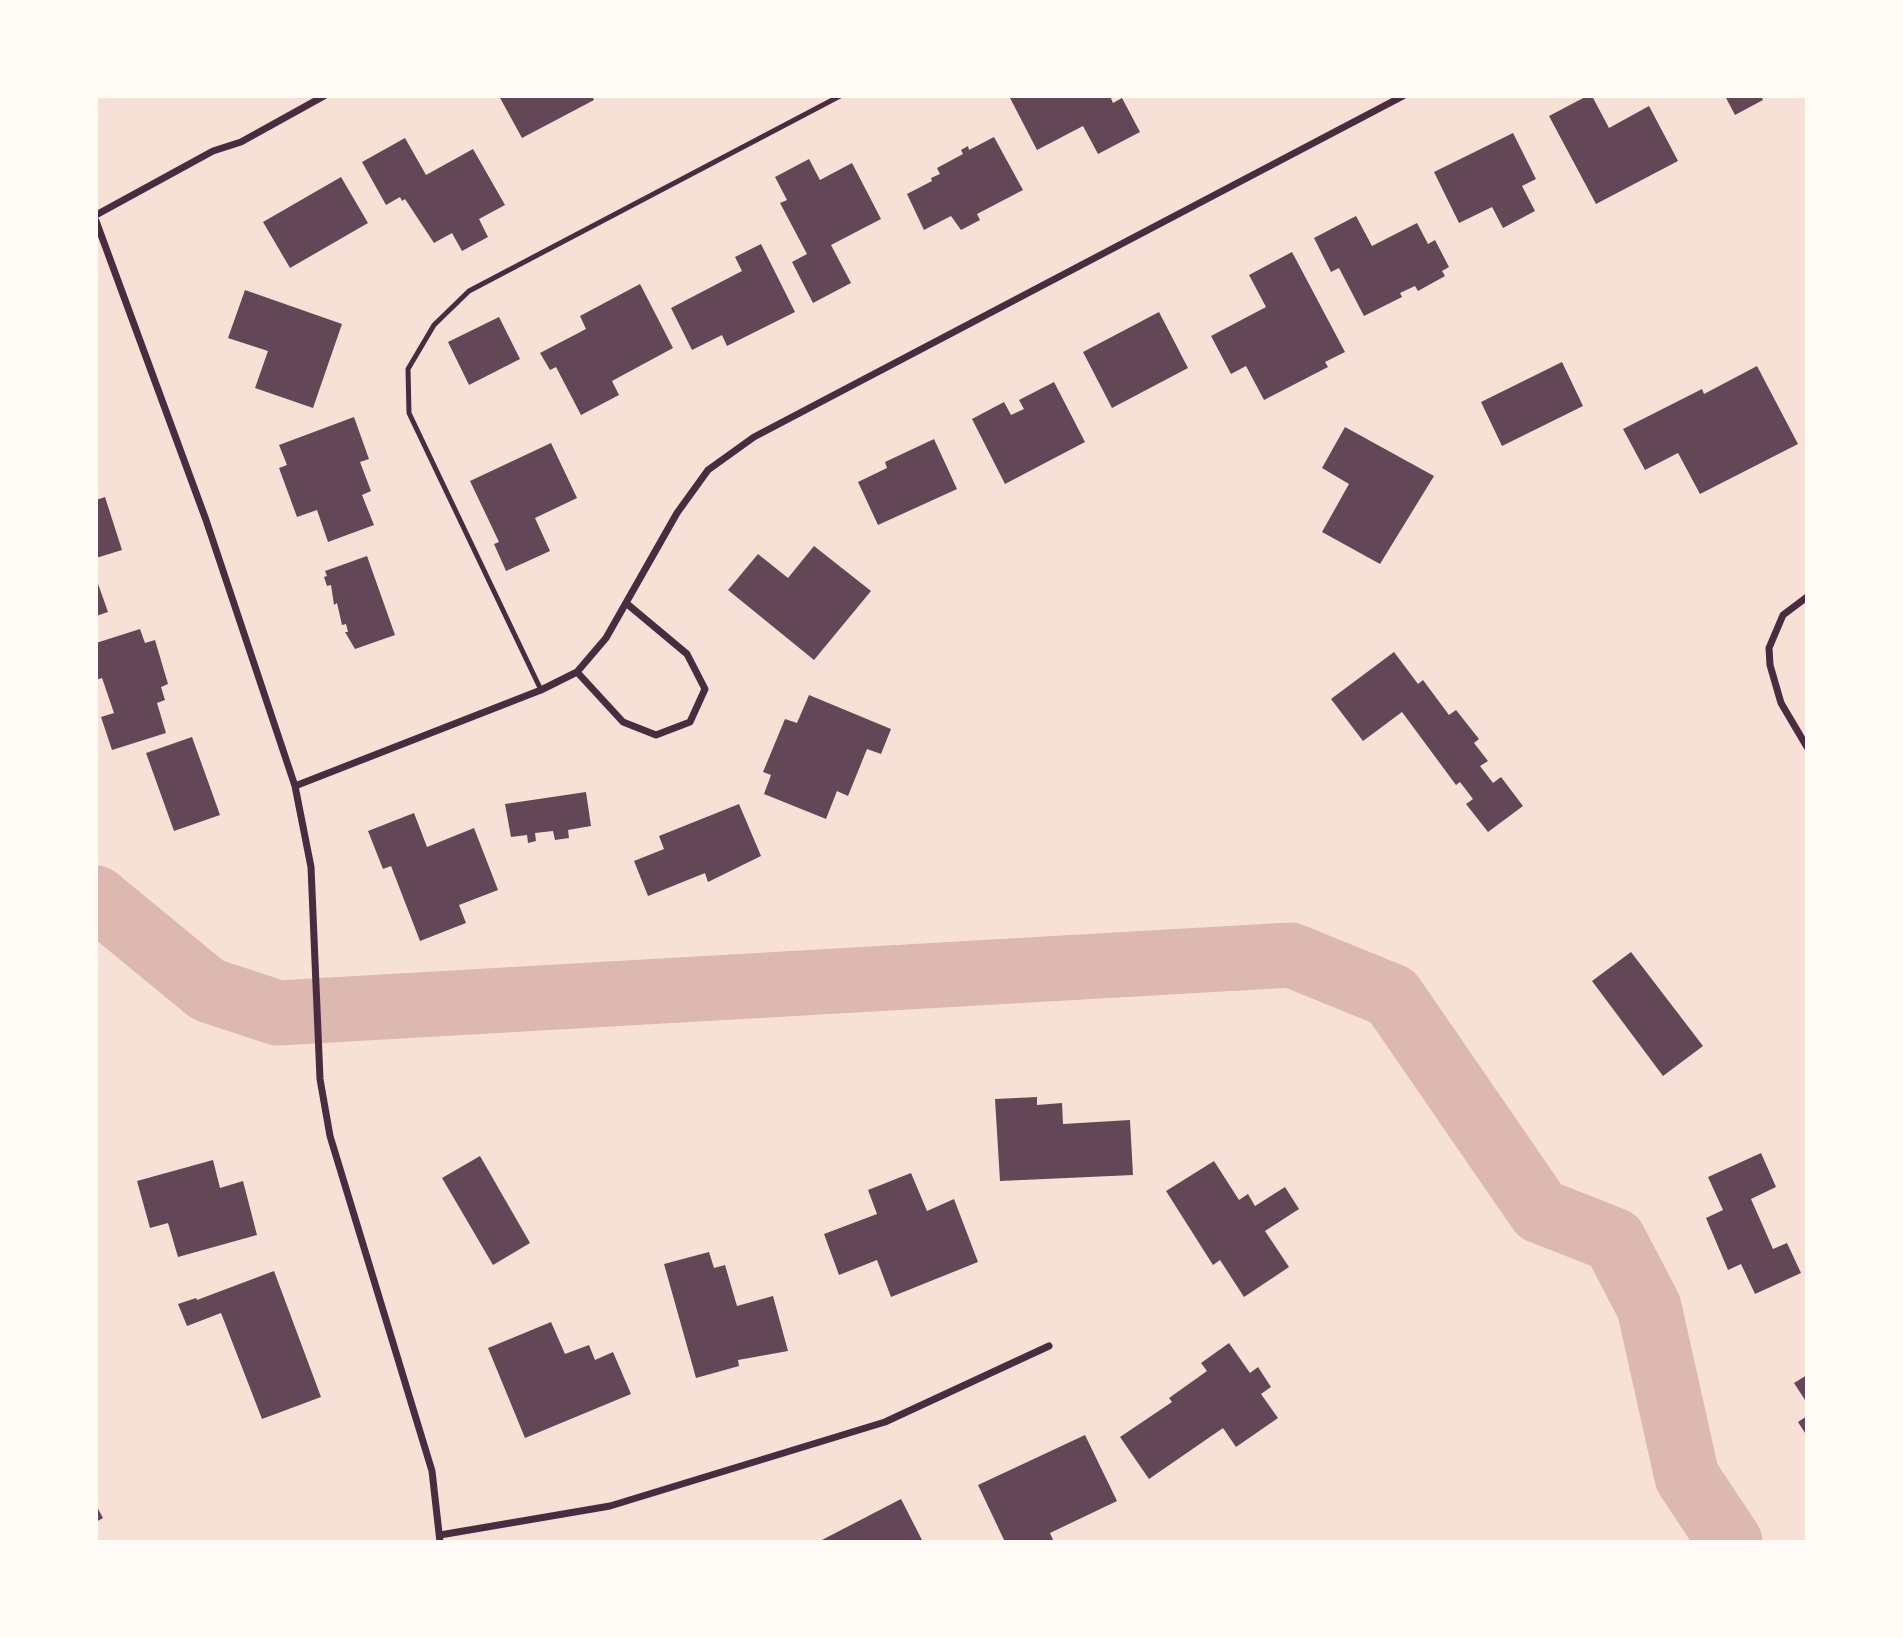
<!DOCTYPE html>
<html>
<head>
<meta charset="utf-8">
<style>
  body { margin:0 }
  #map { position:relative; width:1903px; height:1638px; overflow:hidden; background:#f7e1d7; font-family:Mulish,sans-serif }
  canvas { display:block }
  .frame { position:absolute; inset:0; border:98px solid #fffaf5; pointer-events:none }
</style>
</head>
<body>
<div id="map">
<canvas width="1903" height="1638"></canvas>
<div class="frame"></div>
</div>
<script>
const c = document.querySelector('canvas').getContext('2d');
c.lineJoin = 'round';
function poly(rows) {
  const path = new Path2D();
  for (const r of rows) {
    path.moveTo(r[0], r[1]);
    for (let i = 2; i < r.length; i += 2) path.lineTo(r[i], r[i + 1]);
  }
  return path;
}
function stroke(path, color, width, dash) {
  c.strokeStyle = color;
  c.lineWidth = width;
  c.lineCap = dash ? 'butt' : 'round';
  c.setLineDash(dash || []);
  c.stroke(path);
}
function paint(path, color) {
  c.fillStyle = color;
  c.fill(path, 'evenodd');
}
stroke(poly([
  [96,898,208,990,278,1013,1291,955,1392,996,1540,1211,1614,1240,1649,1307,1687,1477,1730,1542]
]), '#dcb8b0', 65);
paint(poly([
  [499,96,592,96,594,100,522,138],
  [1009,96,1110,96,1113,103,1122,98,1140,132,1098,154,1083,126,1037,150],
  [1587,96,1592,96,1609,128,1649,106,1678,161,1596,204,1549,116],
  [1725,96,1761,96,1763,100,1735,115],
  [1513,133,1536,179,1522,186,1535,211,1503,228,1492,207,1459,223,1434,172],
  [994,137,1023,190,977,214,980,220,961,230,951,216,924,230,907,194,932,181,931,178,940,174,937,168,963,154,961,150,968,146,969,150],
  [405,138,426,175,473,149,505,205,479,219,488,237,462,251,452,233,434,243,405,199,402,201,400,197,386,205,362,162],
  [809,159,820,180,852,163,881,219,831,245,851,283,813,303,792,262,807,254,780,203,787,200,775,177],
  [341,177,368,223,290,268,263,222],
  [1356,216,1372,246,1417,223,1428,244,1435,240,1449,267,1442,271,1445,276,1418,291,1415,286,1400,293,1402,297,1364,316,1339,268,1331,272,1314,238],
  [761,244,795,312,727,346,722,335,692,350,671,308,742,271,735,257],
  [1292,252,1345,352,1325,362,1328,367,1264,400,1246,366,1231,374,1211,336,1266,307,1249,275],
  [640,284,673,348,612,381,619,395,581,415,556,367,550,370,540,353,586,329,580,316],
  [245,290,342,324,313,408,255,388,268,351,228,338],
  [1159,312,1188,368,1112,408,1083,352],
  [499,317,520,359,469,385,448,342],
  [1562,362,1583,406,1502,446,1481,402],
  [1757,366,1798,444,1700,494,1678,453,1645,470,1623,429,1702,389,1704,394],
  [1054,382,1085,442,1005,484,972,419,1004,402,1011,415,1024,409,1019,400],
  [354,417,369,459,360,462,371,491,362,495,374,525,328,542,317,510,297,517,279,468,287,465,279,445],
  [1345,427,1434,476,1380,564,1322,532,1349,484,1322,468],
  [934,439,957,489,878,525,858,482,887,468,885,462],
  [551,443,577,498,535,518,550,551,506,571,494,544,499,542,470,481],
  [105,497,122,550,96,558,96,500],
  [814,546,871,591,814,660,728,590,758,554,788,578],
  [367,556,395,635,355,649,345,632,348,632,346,624,342,625,337,603,334,605,331,585,327,586,324,577,327,576,325,571],
  [96,578,108,612,96,616],
  [140,629,145,643,155,640,168,684,161,687,165,700,157,703,166,733,112,750,101,717,114,713,102,678,96,680,96,643],
  [1394,652,1418,684,1423,680,1449,715,1456,710,1479,739,1474,743,1488,761,1480,766,1493,783,1501,777,1523,806,1488,832,1466,804,1473,799,1460,782,1456,785,1402,712,1363,741,1331,699],
  [809,695,891,729,881,754,867,749,848,796,837,791,826,819,764,794,771,775,763,772,785,719,797,723],
  [192,737,220,815,174,831,146,753],
  [586,792,591,826,568,830,569,838,555,840,553,831,535,833,536,841,528,843,527,835,511,837,505,804],
  [739,804,761,856,708,882,705,873,648,896,634,861,664,849,659,836],
  [414,813,427,847,474,828,498,890,459,905,466,923,420,941,391,866,383,869,368,831],
  [1631,952,1703,1046,1663,1076,1592,981],
  [1037,1097,1037,1105,1062,1103,1063,1124,1130,1120,1133,1175,1000,1181,995,1099],
  [1761,1153,1776,1187,1751,1199,1773,1249,1787,1243,1801,1273,1755,1294,1741,1264,1728,1270,1706,1218,1723,1210,1708,1177],
  [480,1156,530,1243,493,1265,442,1178],
  [213,1160,220,1188,243,1181,257,1235,178,1257,168,1223,150,1228,137,1181],
  [1214,1161,1239,1200,1248,1194,1255,1206,1285,1187,1299,1209,1265,1231,1289,1267,1244,1297,1220,1260,1213,1265,1166,1191],
  [911,1173,927,1211,954,1199,978,1262,891,1297,877,1260,839,1275,824,1234,877,1214,868,1190],
  [709,1252,714,1268,725,1265,737,1306,773,1296,788,1351,738,1360,739,1366,696,1378,664,1264],
  [274,1271,321,1397,262,1419,221,1313,187,1326,178,1304,196,1298,197,1300],
  [551,1322,565,1354,589,1345,595,1360,613,1352,631,1394,525,1438,488,1348],
  [1229,1343,1250,1373,1258,1367,1271,1387,1261,1394,1278,1418,1236,1447,1223,1428,1149,1479,1120,1437,1172,1402,1169,1398,1207,1371,1201,1363],
  [1807,1375,1807,1403,1794,1383],
  [1807,1416,1807,1436,1798,1422],
  [1085,1435,1117,1501,1050,1533,1054,1542,1005,1542,978,1485],
  [901,1499,923,1542,818,1542],
  [96,1505,103,1518,96,1522]
]), '#644757');
stroke(poly([
  [541,690,409,413,408,369,434,325,469,291,840,96]
]), '#4a2c40', 5);
stroke(poly([
  [96,215,213,151,241,142,324,96],
  [96,221,206,520,295,786,311,867,320,1079,330,1136,432,1471,440,1542],
  [1807,597,1783,615,1769,648,1770,665,1781,703,1807,747],
  [577,672,623,722,656,735,690,722,705,689,687,654,626,603],
  [295,786,541,690,577,672,606,638,677,513,708,470,754,437,1403,96],
  [440,1535,610,1506,885,1422,1049,1346]
]), '#4a2c40', 7);
</script>
</body>
</html>
